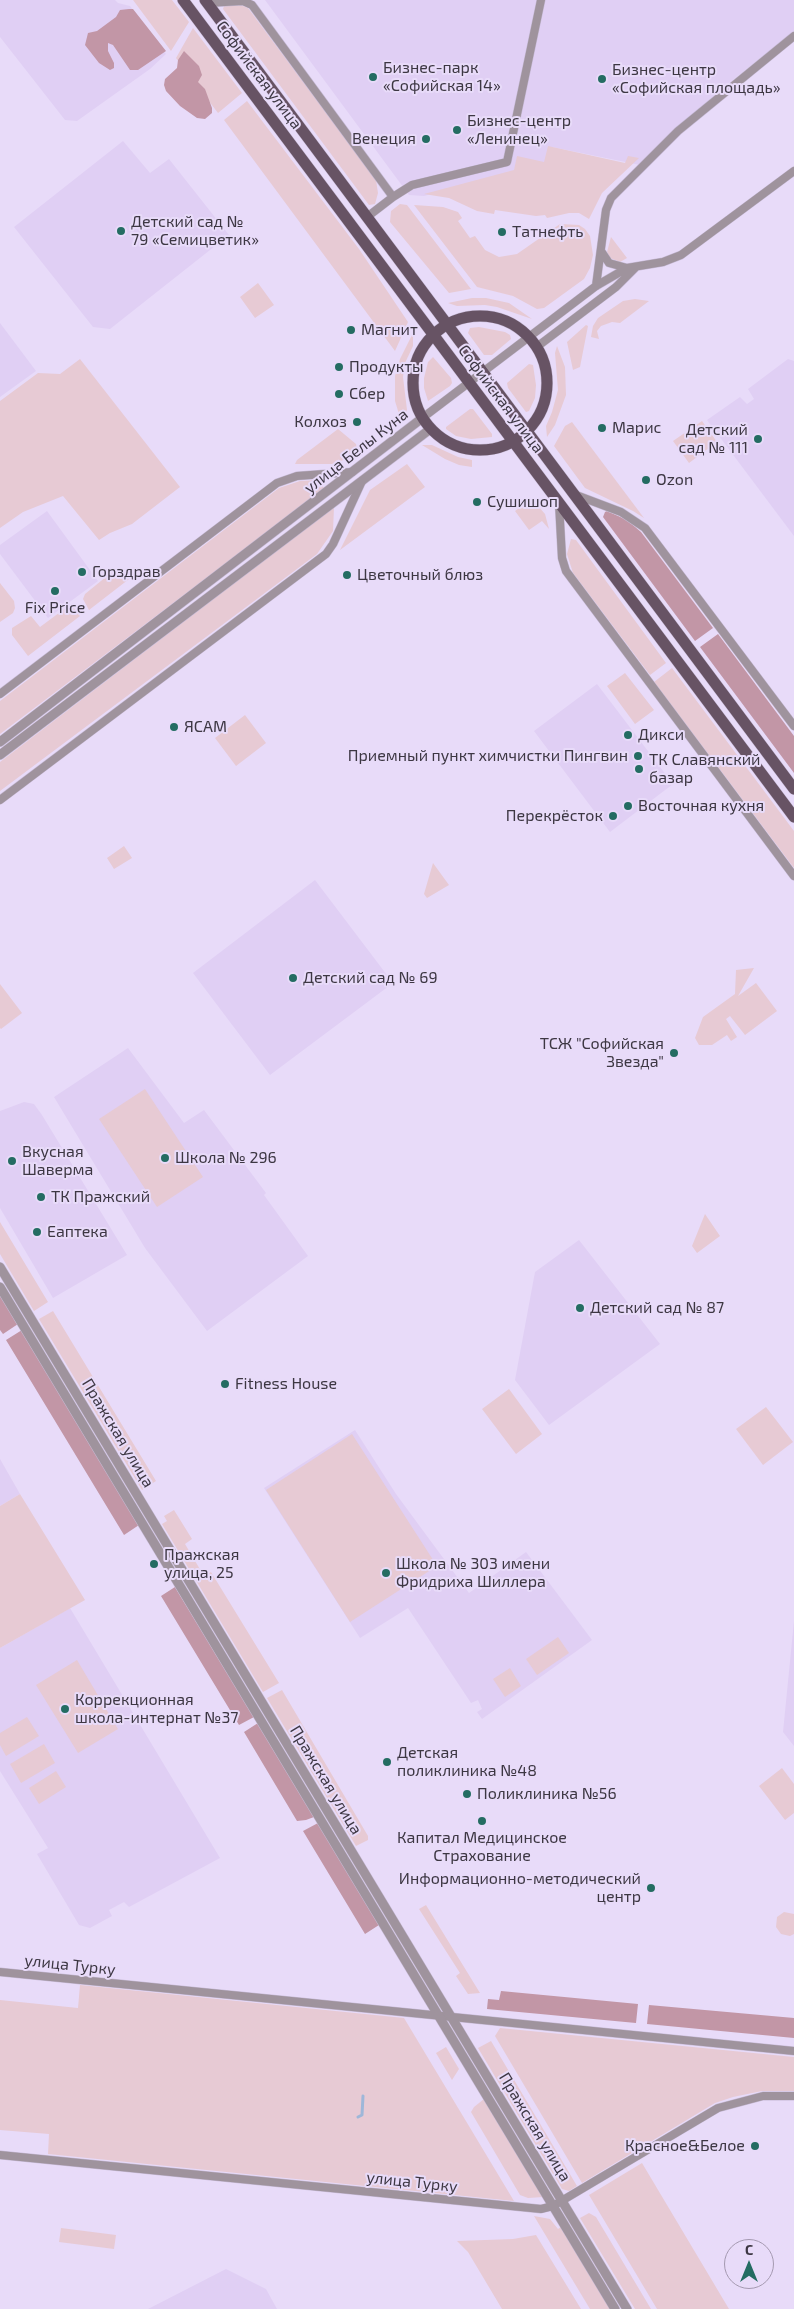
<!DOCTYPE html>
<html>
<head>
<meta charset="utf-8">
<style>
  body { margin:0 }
  #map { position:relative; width:794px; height:2309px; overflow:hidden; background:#e8dbf9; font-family:"Exo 2",sans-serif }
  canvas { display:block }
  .north { position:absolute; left:724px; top:2239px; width:50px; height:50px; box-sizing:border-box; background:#e8dbf9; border:1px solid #a499b0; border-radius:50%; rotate:0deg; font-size:14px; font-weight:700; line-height:20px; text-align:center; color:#3d3743 }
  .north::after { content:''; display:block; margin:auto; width:18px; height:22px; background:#246c62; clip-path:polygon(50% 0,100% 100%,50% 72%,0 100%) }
</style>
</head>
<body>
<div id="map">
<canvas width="794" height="2309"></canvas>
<div class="north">С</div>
</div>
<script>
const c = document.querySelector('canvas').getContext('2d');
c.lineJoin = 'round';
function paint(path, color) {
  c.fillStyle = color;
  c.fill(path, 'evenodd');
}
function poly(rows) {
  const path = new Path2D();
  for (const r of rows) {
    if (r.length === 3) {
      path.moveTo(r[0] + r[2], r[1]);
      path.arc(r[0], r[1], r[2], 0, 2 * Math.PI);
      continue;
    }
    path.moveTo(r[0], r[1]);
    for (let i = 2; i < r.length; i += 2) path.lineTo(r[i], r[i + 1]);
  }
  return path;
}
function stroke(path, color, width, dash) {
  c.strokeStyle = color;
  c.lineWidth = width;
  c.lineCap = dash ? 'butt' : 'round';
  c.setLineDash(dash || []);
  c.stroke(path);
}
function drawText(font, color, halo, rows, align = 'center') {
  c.font = font + ' "Exo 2",sans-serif';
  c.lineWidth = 4;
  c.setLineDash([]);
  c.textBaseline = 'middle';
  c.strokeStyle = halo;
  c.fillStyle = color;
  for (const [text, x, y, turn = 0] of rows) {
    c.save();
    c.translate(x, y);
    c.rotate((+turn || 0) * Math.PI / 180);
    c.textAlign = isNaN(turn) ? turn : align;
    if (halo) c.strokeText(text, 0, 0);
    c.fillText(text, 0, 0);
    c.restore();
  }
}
paint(poly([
  [0,0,115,0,118,3,130,6,166,54,150,69,77,121,65,120,0,37],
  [265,0,794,0,794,31,720,90,640,165,552,147,547,166,517,169,506,175,424,196,409,195],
  [123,141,150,173,169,159,229,235,110,329,93,327,14,227],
  [0,323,36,371,0,397],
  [788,359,794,361,794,536,707,420,740,397,747,404,754,399,748,389],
  [47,511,98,581,48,618,0,554,0,545],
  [597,684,673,784,610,832,534,731],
  [315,880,393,983,270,1075,193,973],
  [128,1048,184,1123,204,1110,266,1193,264,1195,308,1256,207,1331,145,1248,54,1097],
  [24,1102,34,1104,42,1115,127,1255,53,1298,0,1208,0,1111],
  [579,1240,660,1344,549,1425,515,1380,535,1272],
  [355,1430,396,1494,469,1593,526,1552,592,1640,482,1719,477,1712,482,1709,478,1700,471,1703,408,1608,360,1638,264,1488],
  [0,1459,20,1494,0,1506],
  [70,1608,220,1858,129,1907,124,1902,109,1910,112,1916,90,1928,79,1925,37,1854,48,1848,0,1771,0,1648],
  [794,1621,794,1746,783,1732],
  [226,2269,266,2289,277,2309,148,2309]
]), '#e0cff4');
paint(poly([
  [133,0,172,0,189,22,171,51],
  [241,5,248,8,376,180,378,193,375,204,369,205,223,9,224,6],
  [193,28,242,93,218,113,176,58],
  [247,101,359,249,408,322,395,351,224,120],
  [548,146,625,163,628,156,639,158,602,193,589,219,579,213,569,213,547,218,545,215,536,216,495,210,494,214,477,211,449,198,424,194,514,170,517,156,544,162],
  [400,204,407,205,471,289,449,293,390,222,391,211],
  [414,205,443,207,458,212,462,218,458,221,470,238,475,236,485,250,499,257,517,254,560,224,579,225,585,229,590,236,593,255,590,268,584,279,544,308,537,309,513,296,477,287],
  [611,237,627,258,620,262,610,258,607,252],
  [258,283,274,305,255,318,240,297],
  [472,298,486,298,509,303,532,319,497,307,485,305,457,306,448,303],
  [635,299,649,301,620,323,612,322,601,326,597,331,599,339,591,337,593,326,598,318,623,301],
  [586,325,588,326,580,367,573,370,567,342],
  [479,327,505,332,510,335,511,339,492,355,484,355,468,333,470,328],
  [413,333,413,346,405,363,403,377,407,410,402,424,395,401,395,376,400,359],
  [557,346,565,367,566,395,555,425,547,437,546,426,552,412,558,390,555,353],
  [433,357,451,378,452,383,450,386,428,401,424,388,424,378,428,362],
  [80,359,180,487,132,524,110,533,99,540,63,496,23,512,0,528,0,401,38,373,60,374],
  [529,364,533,365,536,385,535,398,529,411,526,412,508,388,507,383],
  [470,409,473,409,492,434,492,437,471,439,456,436,446,429,446,427],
  [702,421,717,442,689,463,673,441],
  [572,422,644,518,633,511,585,488,554,446,565,426],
  [338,429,356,444,357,451,355,456,332,464,295,464,297,460],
  [422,445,432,445,458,457,472,460,472,467,459,465,445,459],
  [407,464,425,487,340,550,370,490],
  [320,480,324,489,0,734,0,701,279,488,300,481],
  [528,501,534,508,538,506,545,514,549,529,542,521,529,530,515,511],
  [334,507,333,531,317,554,0,791,0,762],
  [571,539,576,540,666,663,650,675,573,573,567,554],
  [136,567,142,569,89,610,83,599,85,594,112,572],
  [0,583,14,601,15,608,13,613,0,622],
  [67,607,74,608,80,616,28,656,12,635,12,628,31,616,40,627],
  [672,668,794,831,794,868,654,682],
  [625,673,654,710,635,724,607,686],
  [245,715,266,743,236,766,215,738],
  [124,846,132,858,114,869,107,858],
  [433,863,449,885,427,898,424,894],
  [754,968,738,996,756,983,777,1011,745,1035,730,1016,726,1019,737,1037,731,1041,727,1035,712,1045,699,1045,695,1038,703,1017,735,994,736,970],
  [0,984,22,1013,1,1029,0,1028],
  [145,1089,203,1177,157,1207,99,1119],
  [705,1214,720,1236,697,1253,692,1246],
  [0,1222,48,1302,34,1311,0,1254],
  [53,1311,156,1481,142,1490,39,1319],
  [509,1389,542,1434,516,1454,482,1409],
  [766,1407,793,1442,763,1465,736,1429],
  [352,1434,437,1566,350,1622,266,1490],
  [20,1494,85,1600,0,1648,0,1506],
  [174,1510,192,1539,185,1544,204,1576,211,1572,279,1683,263,1692,162,1524,167,1521,164,1516],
  [558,1637,569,1653,537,1675,526,1659],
  [77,1660,118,1729,78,1753,36,1685],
  [510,1668,521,1686,505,1697,493,1679],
  [282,1690,368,1836,368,1840,356,1846,267,1698],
  [27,1717,39,1736,6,1756,0,1745,0,1733],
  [44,1744,55,1763,21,1783,10,1764],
  [782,1768,794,1784,794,1813,785,1820,759,1786],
  [56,1771,66,1787,39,1804,29,1788],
  [426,1905,480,1993,468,1994,456,1976,460,1973,419,1909],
  [784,1912,794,1914,794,1934,790,1936,781,1934,776,1927,777,1917],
  [80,1985,404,2018,514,2201,48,2154,49,2134,0,2130,0,2000,78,2008],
  [500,2028,794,2057,794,2091,762,2091,733,2097,715,2103,582,2183,495,2036],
  [491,2041,577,2186,569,2191,562,2189,478,2048],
  [446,2047,459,2069,452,2080,436,2053],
  [484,2099,543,2197,528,2198,520,2195,471,2112,474,2107],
  [642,2163,729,2309,657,2309,589,2195],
  [589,2213,596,2217,651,2309,635,2309,580,2218],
  [534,2216,550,2219,558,2229,561,2227,610,2309,590,2309],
  [61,2228,116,2235,114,2249,59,2242],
  [536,2235,581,2309,502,2309,468,2252,457,2241,513,2239]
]), '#e7cad4');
paint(poly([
  [129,9,133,9,166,51,138,70,130,70,113,45,108,43,108,51,114,63,114,68,110,70,99,63,85,45,88,33,97,31,116,17,120,10],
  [184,51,199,66,202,75,198,82,205,89,212,108,212,113,205,119,197,118,180,106,166,91,164,85,165,79,177,68,178,60],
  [607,511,627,520,641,532,713,628,695,641,603,517,605,512],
  [718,634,794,736,794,773,700,647],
  [0,1295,18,1324,3,1334,0,1330],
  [22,1330,139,1525,124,1535,6,1340],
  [175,1587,254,1717,239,1725,161,1596],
  [258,1723,314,1817,306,1820,297,1821,244,1732],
  [318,1823,379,1925,365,1934,303,1831],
  [501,1991,638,2004,636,2023,487,2009,488,1999,499,2000],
  [649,2005,794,2018,794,2038,647,2024]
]), '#c296a6');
stroke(poly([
  [358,2117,362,2115,363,2096]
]), '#9eb7d9', 3);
const minor = poly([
  [207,3,243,1,252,5,393,197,367,217],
  [393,197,412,185,507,162,541,0],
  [601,251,609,263,627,268],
  [596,286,606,210,611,198,678,131,794,36],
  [538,346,616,287,635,268],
  [421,419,596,286,627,268,663,262,681,255,794,171],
  [576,495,621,512,645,528,794,726],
  [559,503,562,558,566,571,794,876],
  [0,694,277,483,297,476,352,472],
  [0,800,326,554,333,544,362,481],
  [0,1972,794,2051],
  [0,2155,541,2209,553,2206,718,2108,763,2096,794,2096]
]);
const tertiary = poly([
  [0,742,421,419],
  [0,755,429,430],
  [0,1267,627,2309],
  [0,1287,615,2309]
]);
const primary = poly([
  [183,0,794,817],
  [205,0,794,789],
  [480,383,67]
]);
stroke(minor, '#c6bad5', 9);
stroke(tertiary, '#c6bad5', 10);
stroke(primary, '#c6bad5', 12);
stroke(minor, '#9f939d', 8);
stroke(tertiary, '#9f939d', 9);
stroke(primary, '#675364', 11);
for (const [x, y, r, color] of [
  [373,77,5,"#246c62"],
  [602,79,5,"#246c62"],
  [457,130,5,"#246c62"],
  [426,139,5,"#246c62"],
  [121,231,5,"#246c62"],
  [502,232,5,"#246c62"],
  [351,330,5,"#246c62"],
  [339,367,5,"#246c62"],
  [339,394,5,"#246c62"],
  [357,422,5,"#246c62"],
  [602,428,5,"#246c62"],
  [758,439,5,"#246c62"],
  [646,480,5,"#246c62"],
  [477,502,5,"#246c62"],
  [82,572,5,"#246c62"],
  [347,575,5,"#246c62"],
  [55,591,5,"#246c62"],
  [174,727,5,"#246c62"],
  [628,735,5,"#246c62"],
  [638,756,5,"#246c62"],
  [639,769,5,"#246c62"],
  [628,806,5,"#246c62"],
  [613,816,5,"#246c62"],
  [293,978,5,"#246c62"],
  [674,1053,5,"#246c62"],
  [165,1158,5,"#246c62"],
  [12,1161,5,"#246c62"],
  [41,1197,5,"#246c62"],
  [37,1232,5,"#246c62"],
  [580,1308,5,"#246c62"],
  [225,1384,5,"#246c62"],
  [154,1564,5,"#246c62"],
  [386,1573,5,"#246c62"],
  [65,1709,5,"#246c62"],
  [387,1762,5,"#246c62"],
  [467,1794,5,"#246c62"],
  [482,1821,5,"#246c62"],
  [651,1888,5,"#246c62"],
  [755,2146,5,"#246c62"]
]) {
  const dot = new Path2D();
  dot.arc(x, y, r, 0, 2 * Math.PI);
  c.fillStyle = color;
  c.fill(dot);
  stroke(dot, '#e8dbf9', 2);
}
drawText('16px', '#3d3743', '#e8dbf9', [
  ["Бизнес-парк",383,68],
  ["«Софийская 14»",383,86],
  ["Бизнес-центр",612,70],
  ["«Софийская площадь»",612,88],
  ["Бизнес-центр",467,121],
  ["«Ленинец»",467,139],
  ["Венеция",416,139,"right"],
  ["Детский сад №",131,222],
  ["79 «Семицветик»",131,240],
  ["Татнефть",512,232],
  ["Магнит",361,330],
  ["Продукты",349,367],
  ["Сбер",349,394],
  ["Колхоз",347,422,"right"],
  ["Марис",612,428],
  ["Детский",748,430,"right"],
  ["сад № 111",748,448,"right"],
  ["Ozon",656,480],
  ["Сушишоп",487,502],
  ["Горздрав",92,572],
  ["Цветочный блюз",357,575],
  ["Fix Price",55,608,"center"],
  ["ЯСАМ",184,727],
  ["Дикси",638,735],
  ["Приемный пункт химчистки Пингвин",628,756,"right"],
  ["ТК Славянский",649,760],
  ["базар",649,778],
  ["Восточная кухня",638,806],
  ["Перекрёсток",603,816,"right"],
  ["Детский сад № 69",303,978],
  ["ТСЖ \"Софийская",664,1044,"right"],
  ["Звезда\"",664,1062,"right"],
  ["Вкусная",22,1152],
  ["Шаверма",22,1170],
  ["Школа № 296",175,1158],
  ["ТК Пражский",51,1197],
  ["Еаптека",47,1232],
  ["Детский сад № 87",590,1308],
  ["Fitness House",235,1384],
  ["Пражская",164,1555],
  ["улица, 25",164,1573],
  ["Школа № 303 имени",396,1564],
  ["Фридриха Шиллера",396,1582],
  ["Коррекционная",75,1700],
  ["школа-интернат №37",75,1718],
  ["Детская",397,1753],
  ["поликлиника №48",397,1771],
  ["Поликлиника №56",477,1794],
  ["Капитал Медицинское",482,1838,"center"],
  ["Страхование",482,1856,"center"],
  ["Информационно-методический",641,1879,"right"],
  ["центр",641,1897,"right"],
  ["Красное&Белое",745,2146,"right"]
], 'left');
drawText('16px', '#3d3743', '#e8dbf9', [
  ["Софийская улица",259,75,53],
  ["Софийская улица",501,399,53],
  ["улица Белы Куна",356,451,-38],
  ["Пражская улица",118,1433,59],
  ["Пражская улица",326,1780,59],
  ["улица Турку",70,1965,6],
  ["Пражская улица",535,2127,59],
  ["улица Турку",412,2182,6]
]);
</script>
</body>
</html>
